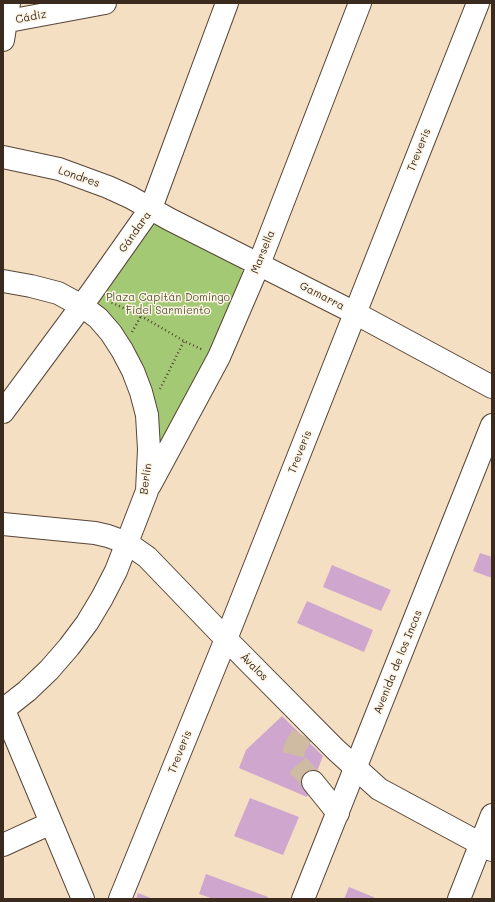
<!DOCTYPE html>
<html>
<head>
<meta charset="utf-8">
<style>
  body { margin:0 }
  #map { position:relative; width:495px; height:902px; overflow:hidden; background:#f4dfc3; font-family:Mali,sans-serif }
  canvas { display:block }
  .frame { position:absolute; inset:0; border:4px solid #3b2a1e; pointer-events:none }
</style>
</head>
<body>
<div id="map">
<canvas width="495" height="902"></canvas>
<div class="frame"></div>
</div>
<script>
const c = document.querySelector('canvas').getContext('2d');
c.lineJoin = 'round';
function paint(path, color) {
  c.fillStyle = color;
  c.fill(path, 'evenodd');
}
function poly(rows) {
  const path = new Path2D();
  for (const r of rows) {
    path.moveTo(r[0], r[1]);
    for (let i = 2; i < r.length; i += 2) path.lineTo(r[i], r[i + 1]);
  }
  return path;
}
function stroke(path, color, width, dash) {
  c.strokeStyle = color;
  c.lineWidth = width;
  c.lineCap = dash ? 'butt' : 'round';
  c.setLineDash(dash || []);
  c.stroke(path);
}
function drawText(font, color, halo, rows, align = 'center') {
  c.font = font + ' Mali,sans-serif';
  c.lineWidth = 3;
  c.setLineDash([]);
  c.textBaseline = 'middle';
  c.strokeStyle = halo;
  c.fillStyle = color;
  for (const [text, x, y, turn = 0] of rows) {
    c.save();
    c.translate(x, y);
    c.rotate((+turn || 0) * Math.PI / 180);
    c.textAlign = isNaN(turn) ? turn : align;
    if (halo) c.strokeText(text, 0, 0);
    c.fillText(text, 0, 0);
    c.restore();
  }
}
paint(poly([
  [162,224,236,260,243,272,244,282,165,448,158,449,121,341,98,302,151,225]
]), '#a3c974');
paint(poly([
  [480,553,492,557,492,578,473,571],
  [332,565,391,590,381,611,323,587],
  [307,601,373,630,364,652,297,623],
  [282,716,323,756,307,797,239,768,246,750],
  [250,798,299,817,283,855,234,836],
  [206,874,268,897,267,899,214,899,199,894],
  [349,887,378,899,344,899],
  [138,893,153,899,136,899]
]), '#cea6ce');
stroke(poly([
  [302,735,295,747,293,755,296,763,313,782]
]), '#cfbba2', 22, [22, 11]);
const minor = poly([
  [3,22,105,3],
  [3,40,9,3],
  [3,157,59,169,108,187,130,197,169,219,355,313,492,387],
  [3,281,31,286,58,293,82,306,98,318,111,333,122,350,133,371,141,392,147,415,149,449,147,491,116,571,102,598,87,623,69,647,49,670,27,691,3,710],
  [3,412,91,293,151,208,227,3],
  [150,485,219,357,259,264,360,3],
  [3,524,95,533,108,536,127,543,147,557,226,639,336,750,379,789,492,850],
  [3,708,83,899],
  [313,782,338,813],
  [3,845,51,823],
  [120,899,226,639,478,3],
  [459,899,492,815]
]);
const major = poly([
  [303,899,492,425]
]);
stroke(minor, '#574537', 24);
stroke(major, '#574537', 24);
stroke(poly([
  [108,301,141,316,184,341,203,350],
  [132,332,141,316],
  [160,389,184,341]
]), '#574537', 2.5, [1, 3]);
stroke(minor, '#fff', 22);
stroke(major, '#fff', 22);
drawText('11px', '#3b2a1e', '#fcf5e5', [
  ["Cádiz",31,17,-11],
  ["Treveris",419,150,-68],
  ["Londres",79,177,19],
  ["Gándara",135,232,-55],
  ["Marsella",263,252,-68],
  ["Gamarra",322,296,27],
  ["Treveris",300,452,-68],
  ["Berlín",146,479,-82],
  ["Avenida de los Incas",398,662,-68],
  ["Ávalos",254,667,45],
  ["Treveris",180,752,-68]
]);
drawText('11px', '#5a5a38', '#fcf5e5', [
  ["Plaza Capitán Domingo",168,298],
  ["Fidel Sarmiento",168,311]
]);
</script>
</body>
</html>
